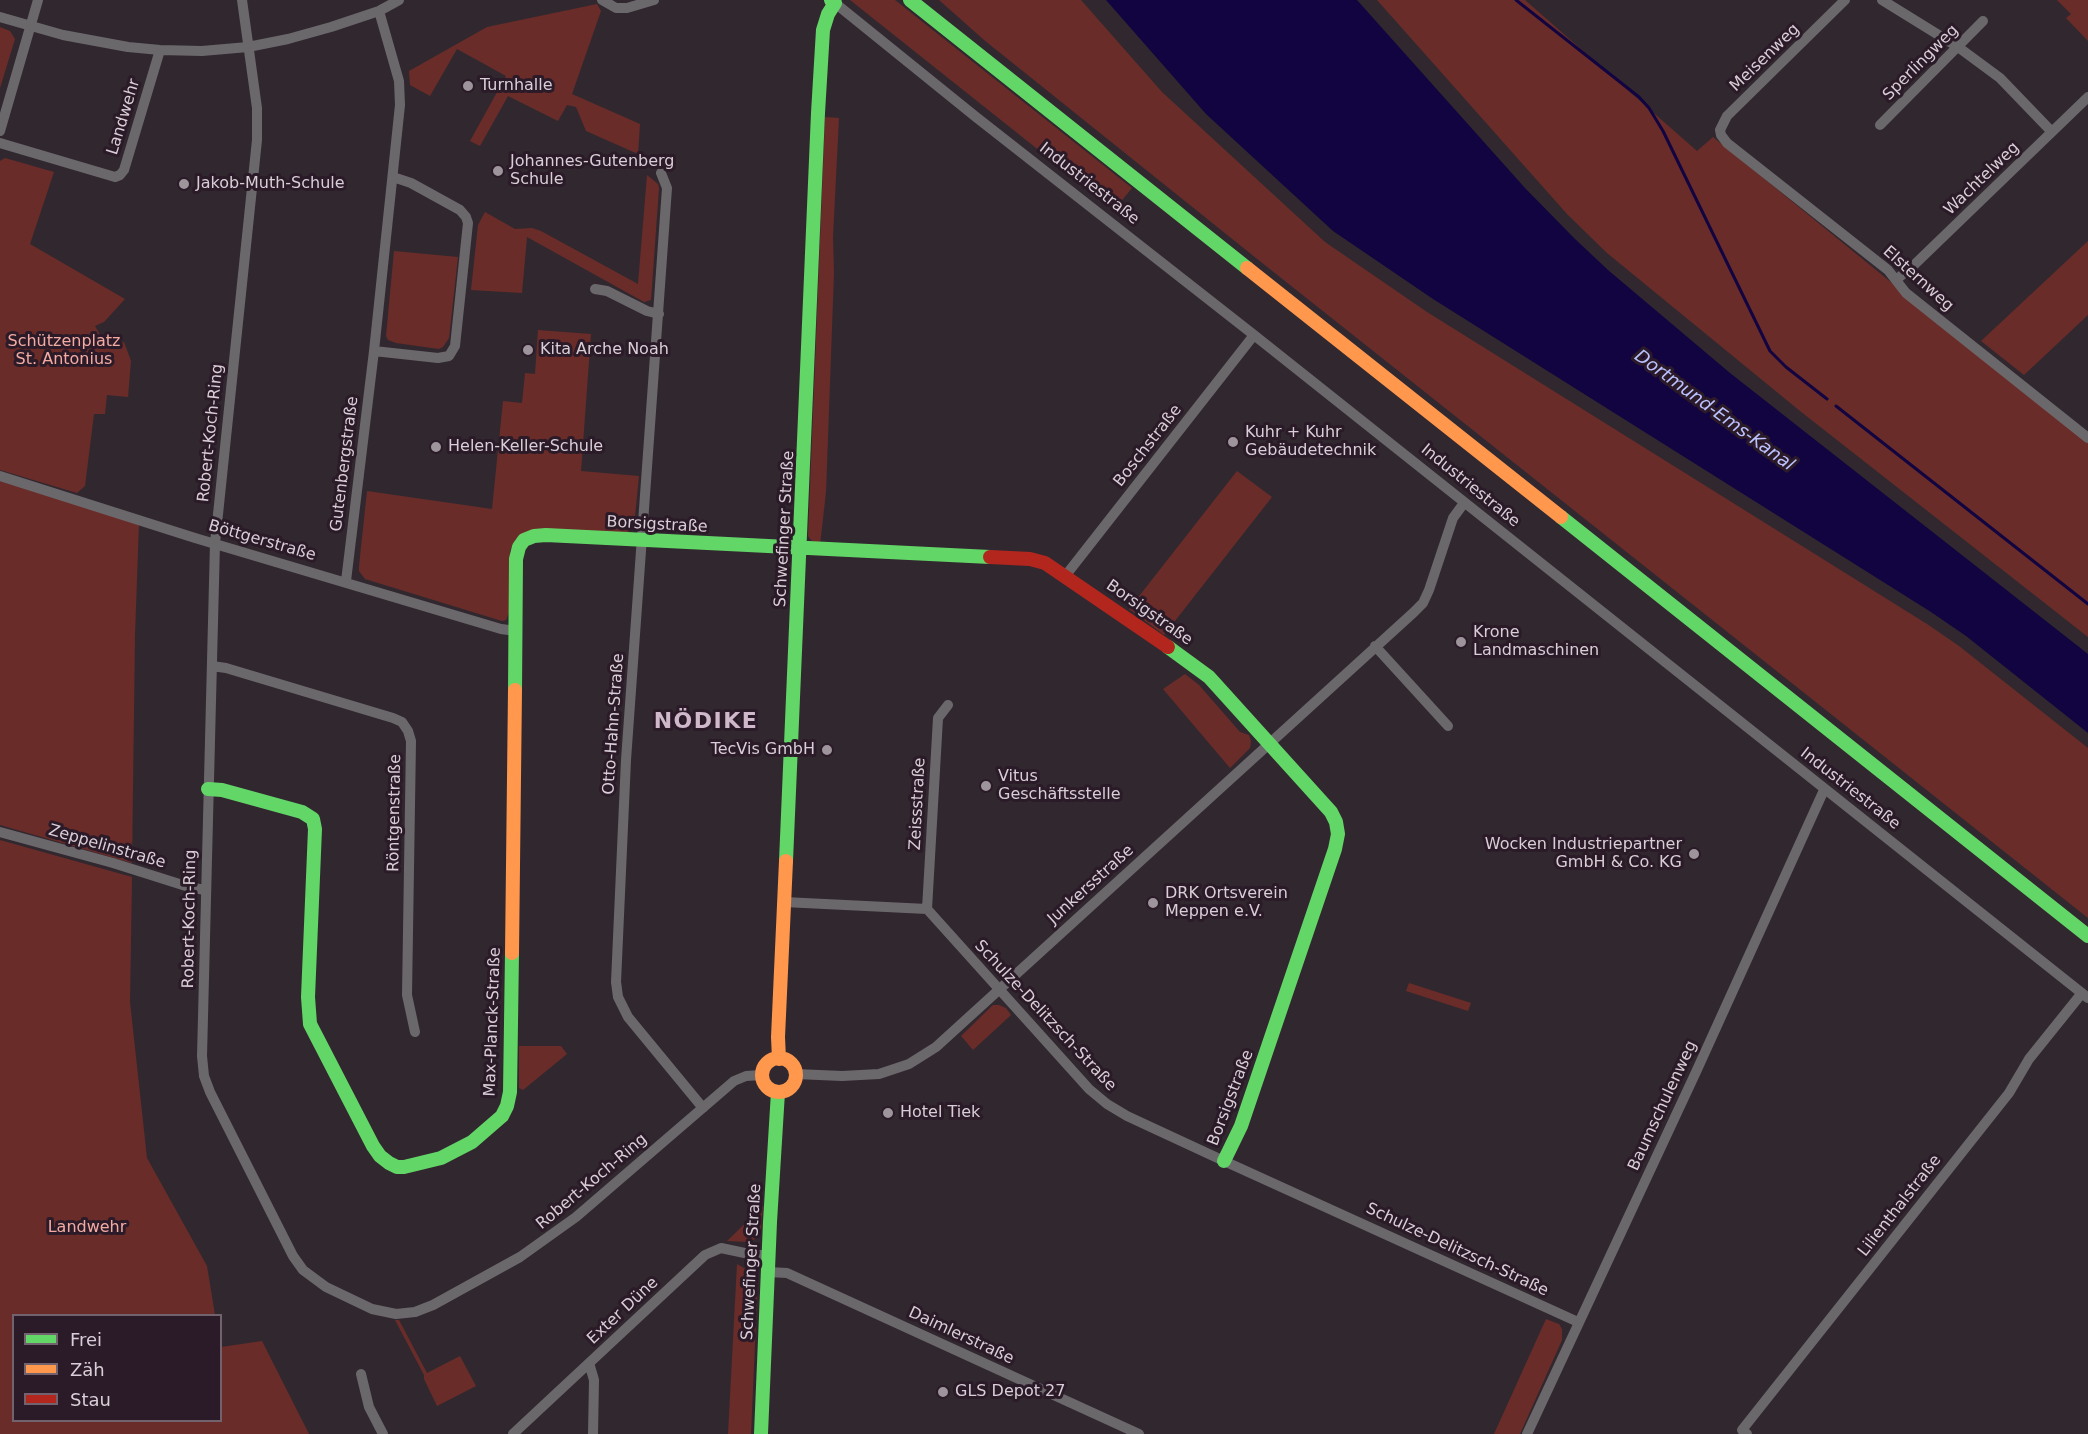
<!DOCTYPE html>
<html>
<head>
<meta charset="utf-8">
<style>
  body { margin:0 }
  #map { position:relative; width:2088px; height:1434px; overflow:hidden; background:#31282f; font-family:"DejaVu Sans",sans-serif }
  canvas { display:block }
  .legend { position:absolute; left:12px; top:1314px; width:210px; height:108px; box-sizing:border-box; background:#2b1a28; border:2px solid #71626e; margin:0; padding:8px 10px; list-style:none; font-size:18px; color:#d9ced7 }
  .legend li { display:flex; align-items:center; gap:12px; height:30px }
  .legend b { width:30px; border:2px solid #71626e }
</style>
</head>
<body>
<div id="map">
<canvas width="2088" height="1434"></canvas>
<ul class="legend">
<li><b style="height:8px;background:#63d668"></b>Frei</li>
<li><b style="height:8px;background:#ff974d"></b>Zäh</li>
<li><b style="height:8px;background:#b3261e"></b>Stau</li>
</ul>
</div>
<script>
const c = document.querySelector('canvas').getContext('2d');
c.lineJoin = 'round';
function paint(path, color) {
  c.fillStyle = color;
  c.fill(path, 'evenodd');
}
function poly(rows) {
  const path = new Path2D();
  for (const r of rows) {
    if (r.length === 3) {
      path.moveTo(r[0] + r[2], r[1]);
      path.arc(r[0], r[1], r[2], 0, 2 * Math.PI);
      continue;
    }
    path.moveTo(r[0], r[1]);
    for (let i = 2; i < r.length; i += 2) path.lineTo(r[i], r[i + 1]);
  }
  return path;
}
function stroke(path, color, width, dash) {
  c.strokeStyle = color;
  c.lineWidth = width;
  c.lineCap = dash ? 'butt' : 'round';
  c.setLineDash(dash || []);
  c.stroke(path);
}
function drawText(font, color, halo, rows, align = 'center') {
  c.font = font + ' "DejaVu Sans",sans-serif';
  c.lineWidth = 6;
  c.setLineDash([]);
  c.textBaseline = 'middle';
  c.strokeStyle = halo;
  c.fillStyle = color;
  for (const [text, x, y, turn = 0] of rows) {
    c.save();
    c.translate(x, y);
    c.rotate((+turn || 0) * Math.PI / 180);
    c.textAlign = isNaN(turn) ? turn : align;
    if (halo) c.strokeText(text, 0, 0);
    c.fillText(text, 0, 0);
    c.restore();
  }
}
paint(poly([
  [850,0,895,0,1132,188,1114,210],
  [939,0,1081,0,1162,92,1325,242,1427,312,1927,624,1959,646,2088,748,2088,918,1261,262,984,40],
  [1377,0,1525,0,1697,151,1713,137,2088,443,2088,637,1800,411,1607,253,1567,214],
  [2057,0,2088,0,2088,41,2066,18,2071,14],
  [597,4,601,11,572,94,640,124,638,154,586,131,576,107,567,105,558,121,508,96,480,146,470,141,506,76,457,49,430,96,410,85,409,71,487,27],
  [0,27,10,31,15,39,0,88],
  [825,117,839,118,833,237,834,273,826,492,820,545,811,540,808,536],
  [5,158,54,172,30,244,125,299,104,322,95,326,107,347,124,342,131,361,128,397,107,395,105,414,94,414,85,486,77,493,0,470,0,161],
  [647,175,658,184,659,188,651,300,644,302,527,237,522,293,471,290,478,225,485,212,515,229,532,228,541,231,638,284],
  [2088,241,2088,315,2024,375,1981,341],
  [394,251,458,257,449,338,443,347,439,349,396,343,388,340,386,336],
  [538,330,591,334,581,471,639,476,634,526,627,533,513,544,510,551,509,613,506,620,502,621,365,579,359,571,359,566,367,491,492,509,503,401,522,403,525,373,535,374],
  [1237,471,1272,497,1164,635,1129,609],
  [0,481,139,523,135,635,132,863,0,825],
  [1185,674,1199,685,1240,732,1249,735,1251,741,1250,748,1230,768,1163,689],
  [0,840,132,877,130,1002,147,1158,207,1266,215,1315,14,1316,14,1420,220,1420,221,1347,262,1341,309,1434,0,1434],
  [1409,983,1471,1003,1468,1011,1406,991],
  [993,1005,999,1005,1006,1008,1011,1015,973,1050,961,1036],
  [519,1046,561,1046,567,1054,523,1090,519,1088],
  [763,1206,761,1229,755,1239,749,1242,727,1241],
  [737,1264,758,1276,751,1434,728,1434],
  [1546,1319,1559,1324,1562,1329,1562,1340,1520,1434,1494,1434],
  [395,1320,399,1320,427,1373,460,1356,476,1386,437,1406,424,1379,424,1375]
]), '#6a2c29');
paint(poly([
  [1106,0,1357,0,1525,188,1574,238,1608,270,1730,373,2088,654,2088,733,1966,636,1931,612,1433,299,1333,231,1206,114]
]), '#110440');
stroke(poly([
  [1516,0,1639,97,1649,108,1663,131,1770,351,1786,367,1827,399],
  [1836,406,2088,604]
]), '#110440', 3);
stroke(poly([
  [242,0,257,108,257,140,215,543,202,1056,204,1076,210,1092,293,1256,303,1270,326,1287,372,1309,396,1314,415,1312,433,1305,520,1257,576,1217,734,1081,746,1076,762,1075],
  [602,0,616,8,627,8,654,0],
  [1845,0,1727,116,1720,130,1721,135,1727,143,1888,270,1906,293,2088,438],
  [1882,0,1958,47,2000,78,2052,132],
  [835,3,976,117,1254,335,2088,998],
  [0,17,63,35,128,47,160,50,202,51,248,47,288,39,331,27,379,11,399,0],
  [1880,125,1983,21],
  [0,131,38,0],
  [0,143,115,177,120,175,124,170,160,50],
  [661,173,667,188,626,760,616,982,618,997,628,1017,703,1108],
  [1896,280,1914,265,2088,97],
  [595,289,607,291,647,311,659,314],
  [374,351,438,358,449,356,455,346,468,223,466,217,460,210,411,183,393,177],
  [0,476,195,538,501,629,516,631],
  [1066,575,1254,335],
  [346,581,374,351,400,105,399,81,379,11],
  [1375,646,1448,726],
  [212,666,226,668,393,718,402,722,408,731,411,741,407,995,415,1032],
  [0,832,113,863,189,887,205,890],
  [784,902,927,909,1089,1089,1107,1104,1127,1116,1224,1161,1578,1322],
  [927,909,938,718,948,705],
  [796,1074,842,1076,879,1074,909,1064,936,1047,1413,613,1423,603,1429,590,1453,518,1464,503],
  [768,1272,787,1273,1139,1434],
  [589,1363,594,1380,593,1434],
  [361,1374,369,1407,383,1434],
  [513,1434,705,1255,721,1248,754,1255,769,1255],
  [1527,1434,1696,1072,1824,790],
  [1747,1434,1742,1430,2009,1093,2029,1059,2082,993]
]), '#6b686c', 10);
stroke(poly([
  [910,0,1247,268],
  [1561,517,2088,936],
  [1168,647,1209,677,1331,812,1336,822,1338,834,1335,849,1241,1126,1224,1161],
  [515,690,516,559,519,547,524,540,534,536,546,535,990,557],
  [208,789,222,790,302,812,313,819,315,829,308,997,310,1024,373,1146,380,1156,389,1163,397,1167,404,1167,441,1158,472,1142,502,1116,507,1106,510,1092,512,953],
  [786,861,818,113,823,30,828,14,835,3,831,0],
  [761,1434,770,1222,778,1092]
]), '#63d668', 14);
stroke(poly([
  [1247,268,1561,517],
  [512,953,515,690],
  [779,1075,17],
  [779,1059,778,1037,786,861]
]), '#ff974d', 14);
stroke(poly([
  [990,557,1030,559,1045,563,1168,647]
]), '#b3261e', 14);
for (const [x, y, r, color] of [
  [468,86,6,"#9e949c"],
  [498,171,6,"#9e949c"],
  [184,184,6,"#9e949c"],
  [528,350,6,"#9e949c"],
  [1233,442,6,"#9e949c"],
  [436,447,6,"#9e949c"],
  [1461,642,6,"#9e949c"],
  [827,750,6,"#9e949c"],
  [986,786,6,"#9e949c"],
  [1694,854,6,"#9e949c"],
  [1153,903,6,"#9e949c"],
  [888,1113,6,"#9e949c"],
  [943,1392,6,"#9e949c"]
]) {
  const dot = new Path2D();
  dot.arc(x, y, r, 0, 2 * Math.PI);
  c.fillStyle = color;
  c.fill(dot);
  stroke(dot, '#2b1a28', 2);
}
drawText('16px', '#d9ced7', '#2b1a28', [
  ["Meisenweg",1765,58,-44],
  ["Sperlingweg",1921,63,-45],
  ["Landwehr",124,117,-73],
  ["Wachtelweg",1982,179,-44],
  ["Industriestraße",1089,184,38],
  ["Elsternweg",1918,279,42],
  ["Robert-Koch-Ring",211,433,-84],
  ["Boschstraße",1148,446,-52],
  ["Gutenbergstraße",345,464,-83],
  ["Industriestraße",1470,486,39],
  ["Borsigstraße",657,525,3],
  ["Schwefinger Straße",785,529,-87],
  ["Böttgerstraße",262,541,16],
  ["Borsigstraße",1149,613,35],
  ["Otto-Hahn-Straße",614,724,-86],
  ["Industriestraße",1850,789,38],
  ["Zeissstraße",918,804,-87],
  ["Röntgenstraße",395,813,-89],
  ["Zeppelinstraße",107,847,16],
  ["Junkersstraße",1091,885,-42],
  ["Robert-Koch-Ring",190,919,-89],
  ["Schulze-Delitzsch-Straße",1045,1016,47],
  ["Max-Planck-Straße",493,1022,-88],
  ["Borsigstraße",1231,1098,-69],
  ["Baumschulenweg",1663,1106,-65],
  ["Robert-Koch-Ring",592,1182,-40],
  ["Lilienthalstraße",1900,1206,-52],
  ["Schulze-Delitzsch-Straße",1457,1250,25],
  ["Schwefinger Straße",752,1262,-87],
  ["Exter Düne",623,1311,-43],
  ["Daimlerstraße",961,1336,25]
]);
drawText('16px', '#d9ced7', '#2b1a28', [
  ["Turnhalle",480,86],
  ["Johannes-Gutenberg",510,162],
  ["Schule",510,180],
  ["Jakob-Muth-Schule",196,184],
  ["Kita Arche Noah",540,350],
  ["Kuhr + Kuhr",1245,433],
  ["Gebäudetechnik",1245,451],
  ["Helen-Keller-Schule",448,447],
  ["Krone",1473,633],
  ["Landmaschinen",1473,651],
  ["TecVis GmbH",815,750,"right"],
  ["Vitus",998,777],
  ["Geschäftsstelle",998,795],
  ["Wocken Industriepartner",1682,845,"right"],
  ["GmbH & Co. KG",1682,863,"right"],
  ["DRK Ortsverein",1165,894],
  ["Meppen e.V.",1165,912],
  ["Hotel Tiek",900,1113],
  ["GLS Depot 27",955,1392]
], 'left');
drawText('16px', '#f4aba2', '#2b1a28', [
  ["Schützenplatz",64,342],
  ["St. Antonius",64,360],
  ["Landwehr",87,1228]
]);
drawText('italic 18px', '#bac1ff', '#2b1a28', [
  ["Dortmund-Ems-Kanal",1714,411,36]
]);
c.letterSpacing = '1.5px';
drawText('bold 22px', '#ceb8ca', '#2b1a28', [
  ["NÖDIKE",706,722]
]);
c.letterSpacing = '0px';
</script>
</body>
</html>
